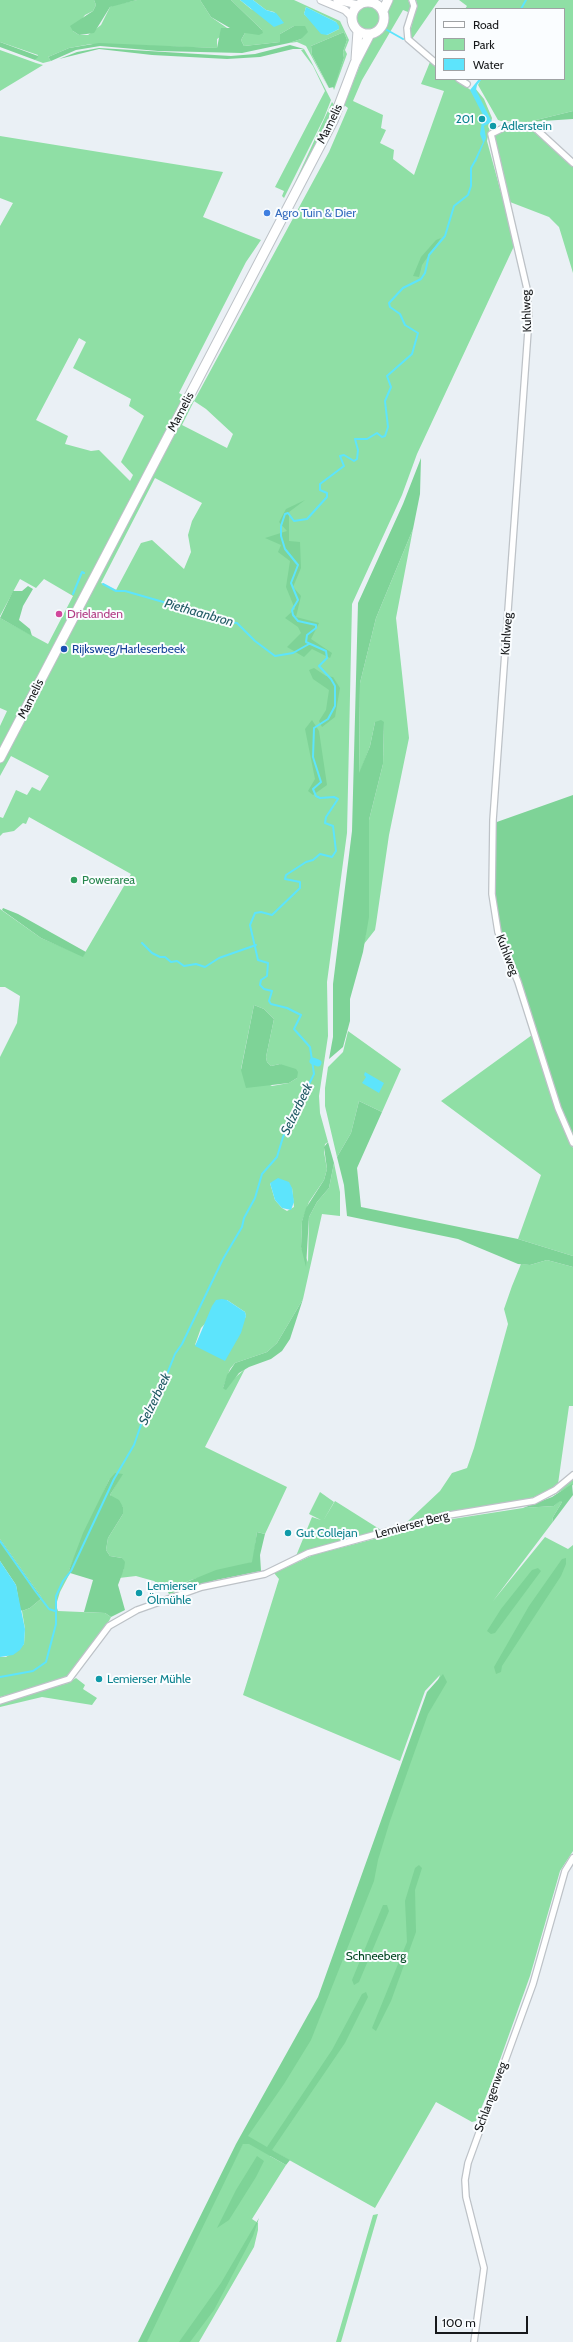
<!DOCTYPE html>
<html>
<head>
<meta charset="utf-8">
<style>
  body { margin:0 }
  #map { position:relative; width:573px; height:2342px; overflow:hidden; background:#eaf0f5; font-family:Cabin,sans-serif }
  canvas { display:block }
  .legend { position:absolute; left:435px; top:8px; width:130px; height:72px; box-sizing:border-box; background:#fafdff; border:1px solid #9fa2a4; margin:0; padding:5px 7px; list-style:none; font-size:12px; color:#17191b }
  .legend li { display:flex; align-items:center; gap:8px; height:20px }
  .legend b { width:20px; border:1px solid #9fa2a4 }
  .scale { position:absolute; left:435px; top:2316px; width:93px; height:18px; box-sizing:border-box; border:2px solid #17191b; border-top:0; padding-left:5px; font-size:12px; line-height:14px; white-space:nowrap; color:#17191b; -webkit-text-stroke:3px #fafdff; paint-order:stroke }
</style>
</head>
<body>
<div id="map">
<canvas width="573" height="2342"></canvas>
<ul class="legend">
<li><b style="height:5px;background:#fff"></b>Road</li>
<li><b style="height:11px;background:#8fdfa5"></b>Park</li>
<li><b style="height:11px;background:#5de4fc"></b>Water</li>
</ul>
<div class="scale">100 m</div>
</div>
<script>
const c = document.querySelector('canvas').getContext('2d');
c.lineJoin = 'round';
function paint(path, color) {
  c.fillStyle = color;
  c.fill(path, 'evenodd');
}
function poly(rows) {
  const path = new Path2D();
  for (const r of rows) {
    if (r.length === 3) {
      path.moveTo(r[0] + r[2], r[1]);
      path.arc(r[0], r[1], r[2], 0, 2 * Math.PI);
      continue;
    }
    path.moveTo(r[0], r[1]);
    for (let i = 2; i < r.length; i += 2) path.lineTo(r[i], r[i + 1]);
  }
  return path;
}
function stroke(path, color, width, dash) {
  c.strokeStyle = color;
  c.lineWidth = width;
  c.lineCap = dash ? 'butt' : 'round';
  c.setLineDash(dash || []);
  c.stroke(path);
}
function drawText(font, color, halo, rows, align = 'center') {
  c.font = font + ' Cabin,sans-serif';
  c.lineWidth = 4;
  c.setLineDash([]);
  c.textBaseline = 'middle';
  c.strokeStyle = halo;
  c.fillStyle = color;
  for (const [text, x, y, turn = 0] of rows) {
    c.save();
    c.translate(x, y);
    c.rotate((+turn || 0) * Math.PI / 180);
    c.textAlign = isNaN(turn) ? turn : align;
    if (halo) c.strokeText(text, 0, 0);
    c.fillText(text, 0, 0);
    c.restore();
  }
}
paint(poly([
  [0,0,94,0,96,5,93,11,85,15,73,31,79,35,88,35,101,25,110,7,114,5,137,0,200,0,211,17,230,30,217,39,217,48,91,44,69,48,48,57,51,61,43,63,35,60,38,55,0,42],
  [231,0,240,0,251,9,282,21,274,12,266,10,253,0,294,0,340,21,349,40,345,50,347,54,334,90,333,87,344,58,343,52,347,40,344,32,311,46,312,55,329,89,306,46,297,42,289,43,301,39,305,26,294,26,280,34,280,42,244,46,241,40,245,33,262,30],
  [306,7,336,22,339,29,327,35,304,14],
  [391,0,408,0,411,6,408,12,403,10,362,80,353,101,383,115,381,128,386,130,380,143,394,150,393,159,414,175,444,91,421,84,430,62,436,67,436,79,455,79,472,91,475,88,484,99,492,118,487,141,515,244,417,454,402,495,352,604,347,833,327,982,328,1036,319,1096,320,1113,328,1142,325,1144,324,1152,327,1169,324,1180,309,1202,302,1221,301,1247,308,1262,309,1217,317,1202,329,1188,334,1163,340,1192,340,1216,322,1214,303,1299,277,1343,267,1352,235,1363,230,1369,223,1388,245,1369,205,1447,287,1487,265,1534,257,1532,253,1562,191,1580,167,1590,154,1581,143,1578,136,1576,119,1578,124,1569,122,1558,110,1556,106,1550,108,1538,123,1514,123,1507,110,1495,122,1474,109,1480,69,1570,70,1573,60,1592,56,1605,58,1611,105,1613,111,1617,109,1621,64,1680,0,1697,0,1657,6,1657,24,1644,25,1629,22,1611,30,1608,42,1598,0,1539,0,1057,17,1023,20,996,5,987,0,987,0,909,41,938,83,956,131,874,29,817,26,824,23,823,14,831,3,833,0,836,0,817,3,818,16,790,27,795,32,787,40,791,49,776,11,756,0,776,0,726,7,711,0,708,0,618,48,644,73,596,44,579,36,588,20,579,0,616,0,226,13,203,0,198,0,136,223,172,203,217,261,240,246,262,179,393,194,401,329,152,348,108,344,105,369,42,383,29,386,23,387,6],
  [79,338,86,342,73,368,131,399,129,406,144,416,121,462,133,475,130,481,99,450,91,451,65,444,68,436,36,420],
  [194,401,206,409,233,434,227,448,182,425],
  [155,478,202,503,192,521,188,535,191,552,184,569,152,540,141,543,116,590,101,583],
  [254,1005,264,1009,274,1019,266,1057,267,1062,271,1066,280,1064,297,1078,289,1083,272,1086,241,1069],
  [270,1183,292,1188,294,1207,287,1211,282,1208,275,1200],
  [227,1300,245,1312,246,1317,195,1345,201,1328],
  [416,0,439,0,412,39,410,32,417,4],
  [459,0,573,0,573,111,528,122,501,121,498,120,478,85,481,79,564,79,564,9,465,9,467,6],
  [368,18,11],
  [304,49,311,61,331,100,324,118,284,198,282,196,284,191,275,187,325,91,313,66,301,50],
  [0,50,36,63,43,65,0,91],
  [332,102,335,106,332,113,291,191],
  [507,129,532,130,537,132,573,166,573,273,559,227,549,217,510,202,507,198,493,137],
  [413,529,396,618,409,738,389,835,376,924,375,930,364,944,369,910,369,820,383,764,384,722,375,722,370,746,359,775,360,683,376,618],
  [348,1031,401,1069,382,1112,359,1101,351,1133,337,1157,325,1106,325,1088,328,1067,343,1052],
  [532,1035,551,1094,573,1148,573,1256,518,1239,541,1175,441,1101],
  [547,1260,573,1267,573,1406,569,1406,558,1484,543,1494,519,1502,407,1522,440,1491,452,1473,467,1468,474,1448,508,1324,504,1309,512,1286,521,1264,530,1265],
  [573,1479,573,1485,538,1503,559,1489],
  [320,1492,334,1502,323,1521,335,1501,381,1530,311,1549,296,1556,312,1517,321,1520,309,1514],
  [560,1500,562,1502,553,1517,552,1523,493,1601,545,1537,568,1549,573,1545,573,1851,560,1871,530,1976,492,2082,476,2121,472,2122,436,2102,375,2208,273,2151,270,2156,286,2165,252,2219,258,2223,258,2230,254,2247,199,2342,142,2342,243,2143,309,2030,440,1675,425,1691,400,1761,243,1695,279,1579,274,1573,313,1555,446,1520,523,1508,554,1506],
  [76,1678,85,1685,83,1689,97,1698,92,1705,42,1697,0,1707,0,1703,68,1683],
  [378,2214,341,2342,336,2342,373,2215]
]), '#8fdfa5');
paint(poly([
  [94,0,137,0,110,7,94,33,79,35,73,31,70,26,93,11,96,5],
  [200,0,231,0,262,30,263,33,259,35,245,33,241,40,244,46,280,42,280,34,294,26,305,26,308,32,301,39,289,43,242,53,158,51,100,46,76,50,51,61,48,57,69,48,99,43,217,48,221,28,230,28,211,17],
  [344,32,347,40,343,52,344,58,334,87,329,88,312,55,311,46],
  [0,42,38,56,38,57,35,60,0,47],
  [290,45,304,49,293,49,260,57,227,59,152,55,99,49,59,59,77,52,99,48,231,56,255,54],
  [573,111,573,119,528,122],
  [441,238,422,265,419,277,413,276,421,257,436,240],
  [421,458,420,494,413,529,376,618,360,683,359,773,370,746,375,722,381,720,384,722,383,764,369,820,369,917,363,952,350,999,350,1021,343,1047,329,1059,333,1037,333,984,352,831,358,603,403,504],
  [305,500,289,512,289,541,300,542,301,568,293,587,301,596,296,617,319,623,311,639,332,653,330,658,312,649,304,657,287,647,301,633,298,627,285,618,295,609,286,587,290,561,278,552,281,545,265,538,287,531,279,522,286,509],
  [28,586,33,589,23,606,19,620,30,629,32,636,0,618,13,591,22,591],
  [314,668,326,676,333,677,340,688,335,717,322,727,319,721,326,710,329,690,313,679,309,670],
  [312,720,319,731,327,785,313,795,308,791,315,779,305,729],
  [573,795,573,1140,548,1070,524,990,497,920,493,877,494,823],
  [3,908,18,914,86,952,83,957,41,938,2,910],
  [254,1005,264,1009,274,1019,266,1057,267,1062,271,1066,280,1064,296,1069,298,1072,297,1078,289,1083,246,1088,241,1070],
  [359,1101,382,1112,357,1168,361,1207,518,1239,573,1256,573,1267,547,1260,530,1265,518,1264,458,1239,347,1216,344,1185,337,1157,351,1133],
  [328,1142,334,1163,329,1188,317,1202,309,1217,306,1267,301,1247,302,1221,306,1208,324,1180,327,1169,324,1147],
  [303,1299,290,1339,282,1351,271,1359,249,1367,239,1373,226,1390,224,1389,223,1388,227,1375,235,1363,267,1352,277,1343],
  [115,1473,123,1474,110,1495,119,1500,123,1507,123,1514,108,1538,106,1550,110,1556,122,1558,125,1562,124,1569,118,1585,125,1610,111,1617,105,1613,84,1612,93,1580,70,1573,69,1570,83,1533,109,1480],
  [572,1484,573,1495,552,1523,553,1517,562,1502,560,1501,554,1506,523,1508,552,1497],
  [257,1532,265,1534,260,1555,261,1571,216,1580,169,1594,167,1590,216,1570,252,1562],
  [0,1539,42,1598,30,1608,22,1611,20,1609,16,1585,0,1561],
  [566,1558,566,1564,561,1576,502,1666,501,1672,496,1674,494,1667,529,1606,562,1559],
  [538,1568,541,1571,495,1633,491,1634,487,1631,501,1609,532,1570],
  [443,1674,447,1682,428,1714,390,1821,378,1860,374,1881,311,2040,284,2084,248,2136,267,2147,332,2050,362,1994,366,1992,368,1997,345,2043,272,2150,290,2160,286,2165,249,2144,243,2144,147,2342,138,2342,236,2144,318,1997,427,1692],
  [419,1865,422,1868,415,1890,416,1932,391,2001,376,2031,372,2028,407,1942,405,1901,415,1868],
  [383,1905,387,1905,389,1911,359,1982,354,1985,352,1980],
  [257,2156,264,2161,256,2177,229,2220,217,2228,236,2190],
  [259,2218,253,2236,214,2310,190,2342,179,2342,221,2283]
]), '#7ed397');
paint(poly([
  [240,0,253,0,266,10,276,13,284,23,274,27],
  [306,7,336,22,339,26,339,29,327,35,321,34,304,14],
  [479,79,482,79,477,85,476,90,492,122,484,126,486,138,476,162,474,161,483,142,480,134,483,115,470,90],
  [365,1072,384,1083,379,1093,362,1083,366,1077,364,1075],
  [278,1178,289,1182,292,1188,294,1202,291,1210,282,1208,275,1200,270,1183],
  [222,1299,227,1300,245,1312,246,1316,241,1333,225,1361,195,1346,212,1306,216,1300],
  [0,1561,16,1585,25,1629,24,1644,20,1650,13,1655,0,1657]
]), '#5de4fc');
stroke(poly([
  [521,9,526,0],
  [387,30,403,39],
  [103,584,116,591,125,591,212,616,226,622,237,623,255,641,275,656,293,653,309,644],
  [73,594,82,572,84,573],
  [142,943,152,953,160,957,165,957,171,962,177,961,184,966,196,964,205,967,219,958,256,945],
  [0,1541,36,1592,49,1609,55,1611],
  [0,1677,33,1671,46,1662,56,1624,56,1596,63,1581,71,1571,114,1479,134,1445,142,1422,163,1384,175,1354,182,1344,223,1259,242,1227,244,1218,255,1198,262,1174,277,1157,283,1137,314,1074,310,1047,294,1029,301,1015,287,1008,271,1004,269,1001,272,991,264,989,260,985,261,980,267,976,268,963,258,960,250,925,255,913,261,912,272,915,300,888,300,882,285,879,286,875,306,862,313,860,320,854,332,857,336,851,333,826,325,823,326,817,338,799,334,797,320,798,316,796,313,789,321,782,313,757,314,728,328,719,335,706,335,686,331,679,319,666,327,658,326,651,306,642,307,635,316,628,316,625,298,621,293,615,292,610,298,600,291,583,298,565,285,549,281,536,281,526,285,514,288,513,294,521,307,519,327,497,327,493,320,490,320,484,344,466,340,456,344,455,354,461,357,459,358,450,355,439,367,439,377,433,382,437,385,436,388,427,385,401,391,387,387,376,412,354,418,333,405,325,400,314,390,307,389,303,403,288,421,279,425,273,429,255,445,236,454,206,468,195,471,186,471,168,475,161]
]), '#5de4fc', 2);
stroke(poly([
  [313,1061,318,1063]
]), '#5de4fc', 7);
const minor = poly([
  [412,0,414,6,407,28,408,39,436,63],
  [459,79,467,84],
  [573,163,535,128,507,126,491,134,527,289,529,317,493,820,492,894,498,932,518,982,558,1108,573,1143],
  [0,1701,69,1679,109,1626,137,1610,202,1587,265,1574,308,1553,443,1516,534,1501,555,1490,573,1475],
  [474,2342,484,2268,466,2197,465,2180,468,2163,533,1984,565,1871,573,1858]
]);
const tertiary = poly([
  [321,0,345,10,352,17],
  [337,0,358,5]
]);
const primary = poly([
  [368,18,16],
  [383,11,388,0],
  [356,59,358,31],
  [0,758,333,121,355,63,370,34]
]);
stroke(minor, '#bdc2c7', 8);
stroke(tertiary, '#bdc2c7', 9);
stroke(primary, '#bdc2c7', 11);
stroke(minor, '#fff', 5.5);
stroke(tertiary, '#fff', 7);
stroke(primary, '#fff', 9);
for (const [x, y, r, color] of [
  [482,119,4,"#0f9aa8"],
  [493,126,4,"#0f9aa8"],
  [267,213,4,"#3f7fe0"],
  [59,614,4,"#d1479c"],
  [64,649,4,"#1a4fb4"],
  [74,880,4,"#2e9e5b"],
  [288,1533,4,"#0f9aa8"],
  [139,1593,4,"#0f9aa8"],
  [99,1679,4,"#0f9aa8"]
]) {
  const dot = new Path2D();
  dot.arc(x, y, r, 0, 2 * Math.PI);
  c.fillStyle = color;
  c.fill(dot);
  stroke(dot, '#fafdff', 1.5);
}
drawText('12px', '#0d838f', '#fafdff', [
  ["201",474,119,"right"],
  ["Adlerstein",501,126],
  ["Gut Collejan",296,1533],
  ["Lemierser",147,1586],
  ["Ölmühle",147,1600],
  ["Lemierser Mühle",107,1679]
], 'left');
drawText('12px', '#17191b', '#fafdff', [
  ["Mamelis",330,124,-64],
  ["Kuhlweg",527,311,-92],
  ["Mamelis",181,412,-62],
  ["Kuhlweg",507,634,-86],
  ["Mamelis",31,699,-63],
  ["Kuhlweg",507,955,69],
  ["Lemierser Berg",412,1525,-15],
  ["Schlangenweg",491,2097,-70]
]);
drawText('12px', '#366cbe', '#fafdff', [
  ["Agro Tuin & Dier",275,213]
], 'left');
drawText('12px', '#b23c85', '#fafdff', [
  ["Drielanden",67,614]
], 'left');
drawText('12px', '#164399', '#fafdff', [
  ["Rijksweg/Harleserbeek",72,649]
], 'left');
drawText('12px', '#27864d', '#fafdff', [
  ["Powerarea",82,880]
], 'left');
drawText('12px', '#024722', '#fafdff', [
  ["Schneeberg",376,1956]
]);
drawText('italic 13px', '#215a64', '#fafdff', [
  ["Piethaanbron",199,613,16],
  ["Selzerbeek",297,1109,-64],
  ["Selzerbeek",155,1399,-64]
]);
</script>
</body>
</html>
